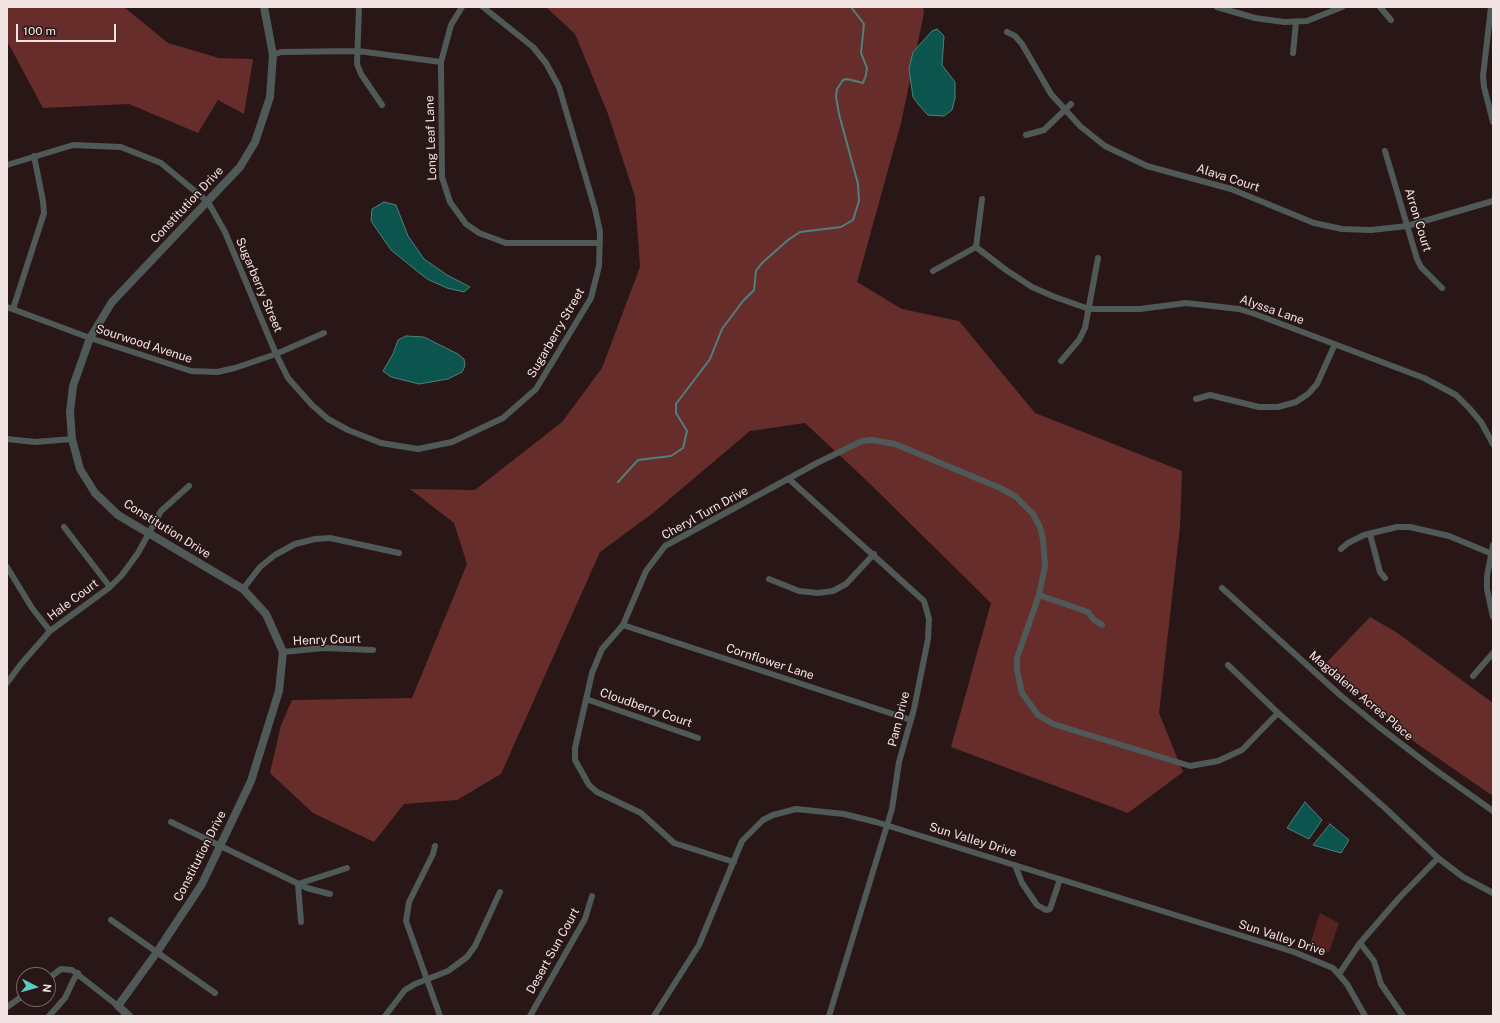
<!DOCTYPE html>
<html>
<head>
<meta charset="utf-8">
<style>
  body { margin:0 }
  #map { position:relative; width:1500px; height:1023px; overflow:hidden; background:#281716; font-family:"Public Sans",sans-serif }
  canvas { display:block }
  .frame { position:absolute; inset:0; border:8px solid #f1e4e3; pointer-events:none }
  .north { position:absolute; left:16px; top:967px; width:40px; height:40px; box-sizing:border-box; background:#281716; border:1px solid #786968; border-radius:50%; rotate:96deg; font-size:11px; font-weight:700; line-height:16px; text-align:center; color:#f1e4e3 }
  .north::after { content:''; display:block; margin:auto; width:14px; height:18px; background:#58cec0; clip-path:polygon(50% 0,100% 100%,50% 72%,0 100%) }
  .scale { position:absolute; left:16px; top:24px; width:100px; height:18px; box-sizing:border-box; border:2px solid #f1e4e3; border-top:0; padding-left:5px; font-size:12px; line-height:14px; white-space:nowrap; color:#f1e4e3; -webkit-text-stroke:3px #281716; paint-order:stroke }
</style>
</head>
<body>
<div id="map">
<canvas width="1500" height="1023"></canvas>
<div class="frame"></div>
<div class="north">N</div>
<div class="scale">100 m</div>
</div>
<script>
const c = document.querySelector('canvas').getContext('2d');
c.lineJoin = 'round';
function paint(path, color) {
  c.fillStyle = color;
  c.fill(path, 'evenodd');
}
function poly(rows) {
  const path = new Path2D();
  for (const r of rows) {
    path.moveTo(r[0], r[1]);
    for (let i = 2; i < r.length; i += 2) path.lineTo(r[i], r[i + 1]);
  }
  return path;
}
function stroke(path, color, width, dash) {
  c.strokeStyle = color;
  c.lineWidth = width;
  c.lineCap = dash ? 'butt' : 'round';
  c.setLineDash(dash || []);
  c.stroke(path);
}
function drawText(font, color, halo, rows, align = 'center') {
  c.font = font + ' "Public Sans",sans-serif';
  c.lineWidth = 3;
  c.setLineDash([]);
  c.textBaseline = 'middle';
  c.strokeStyle = halo;
  c.fillStyle = color;
  for (const [text, x, y, turn = 0] of rows) {
    c.save();
    c.translate(x, y);
    c.rotate((+turn || 0) * Math.PI / 180);
    c.textAlign = isNaN(turn) ? turn : align;
    if (halo) c.strokeText(text, 0, 0);
    c.fillText(text, 0, 0);
    c.restore();
  }
}
paint(poly([
  [1320,913,1339,923,1329,952,1309,947]
]), '#562220');
paint(poly([
  [7,7,124,7,168,43,219,58,253,59,244,114,218,100,198,133,129,104,43,108,7,41],
  [546,7,923,7,924,13,901,123,857,282,902,309,959,321,1035,413,1182,471,1180,527,1159,713,1183,772,1128,813,951,747,991,603,867,481,805,423,750,431,653,513,600,552,501,774,457,800,404,804,374,842,313,813,270,773,281,725,292,700,412,698,467,564,454,523,410,489,475,490,562,422,602,368,640,267,635,197,608,114,575,34],
  [1370,617,1396,632,1493,703,1493,796,1416,743,1327,662]
]), '#672d2a');
const water = poly([
  [937,29,944,36,942,65,955,82,955,98,952,110,944,116,928,115,918,104,913,97,909,69,913,52,932,31,937,29],
  [384,202,396,205,408,236,424,259,447,275,470,287,464,292,447,288,427,279,391,250,371,221,372,209,384,202],
  [406,336,424,337,458,354,464,359,465,366,462,372,448,379,419,384,391,377,383,371,393,354,398,340,406,336],
  [1305,802,1322,820,1309,839,1287,828,1305,802],
  [1330,824,1349,840,1341,853,1313,845,1330,824]
]);
paint(water, '#0b554e');
stroke(water, '#50807b', 1);
stroke(poly([
  [618,482,638,460,671,456,683,448,687,431,676,413,676,404,710,359,722,329,743,301,754,290,756,271,762,263,788,240,800,232,841,227,853,220,859,201,858,184,839,114,836,97,837,89,843,80,847,79,863,83,866,75,867,68,861,53,864,24,851,7]
]), '#50807b', 2);
stroke(poly([
  [359,7,357,64,361,74,382,105],
  [462,7,451,25,441,62,442,177,450,202,466,224,479,233,506,243,600,243],
  [1217,7,1255,18,1284,22,1307,21,1342,7],
  [1380,7,1391,20],
  [1491,7,1483,76,1484,87,1493,122],
  [1007,32,1015,36,1022,44,1051,94,1080,126,1105,146,1147,166,1231,189,1314,223,1342,229,1371,230,1407,226,1493,201],
  [1293,53,1296,22],
  [273,55,281,52,358,51,441,62],
  [1026,135,1044,130,1071,104],
  [1385,151,1417,259,1421,267,1442,288],
  [7,165,73,145,121,147,161,163,208,202,225,232,276,354,288,378,312,405,328,419,348,430,381,443,418,449,452,442,503,418,536,389,591,298,599,266,600,232,595,209,559,87,546,63,533,47,483,7],
  [976,247,1006,270,1032,287,1055,297,1089,309,1140,309,1186,303,1239,309,1255,314,1424,378,1456,395,1469,408,1481,422,1493,444],
  [976,247,982,199],
  [933,271,976,247],
  [7,307,90,338,191,371,217,372,235,368,276,354,324,333],
  [13,309,44,213,43,201,34,156],
  [1061,361,1079,340,1085,328,1098,258],
  [1196,399,1210,395,1259,407,1278,407,1296,402,1308,394,1317,384,1335,344],
  [7,439,35,442,72,439],
  [790,480,924,601,929,619,928,639,914,709,899,762,892,809,829,1016],
  [64,527,110,587],
  [1370,534,1380,572,1385,578],
  [1493,545,1487,576,1487,589,1493,617],
  [1341,549,1348,543,1364,535,1397,527,1410,527,1449,536,1490,553],
  [7,567,32,608,50,631],
  [769,579,799,591,818,593,833,591,846,584,874,554],
  [1222,588,1340,695,1378,726,1434,769,1493,811],
  [243,589,260,567,275,555,295,544,315,539,330,538,399,553],
  [1039,595,1088,612,1094,620,1102,625],
  [623,625,911,720],
  [283,652,324,648,373,650],
  [1228,665,1278,713,1385,808,1438,858,1463,877,1493,893],
  [1473,676,1493,653],
  [7,683,21,664,50,631,110,587,122,575,138,553,161,511,189,486],
  [586,699,698,738],
  [171,822,307,888,330,894],
  [435,846,433,854,409,902,406,921,440,1016],
  [734,862,674,843,641,813,597,792,589,785,575,760,575,748,592,673,602,649,623,625,646,571,665,546,817,463,862,441,872,440,895,444,1000,488,1015,496,1033,514,1040,527,1043,539,1045,566,1039,595,1017,658,1017,670,1022,693,1038,715,1053,724,1190,766,1218,761,1242,750,1278,713],
  [1015,865,1022,883,1037,905,1046,910,1050,909,1060,879],
  [298,884,347,868],
  [298,884,301,922],
  [111,920,215,993],
  [1360,943,1374,961,1381,984,1403,1016],
  [1339,974,1360,943,1399,898,1438,858],
  [48,979,61,969,72,970,118,1006],
  [7,1007,24,995],
  [49,1016,65,998,74,979,78,973],
  [385,1016,405,990,415,984,448,971,467,957,475,946,500,892],
  [530,1016,585,919,592,896],
  [654,1016,699,945,742,841,763,820,773,815,796,809,844,814,876,822,1294,952,1333,968,1347,984,1365,1016]
]), '#4f5957', 6);
stroke(poly([
  [129,1016,118,1006,157,952,202,884,251,781,279,691,283,652,266,614,243,589,118,515,95,493,80,469,72,439,70,412,73,386,90,338,112,302,240,167,255,142,270,97,273,55,264,7]
]), '#4f5957', 8);
drawText('12px', '#f1e4e3', '#281716', [
  ["Long Leaf Lane",431,138,-92],
  ["Alava Court",1228,178,18],
  ["Constitution Drive",187,205,-47],
  ["Arron Court",1418,220,73],
  ["Sugarberry Street",259,285,67],
  ["Alyssa Lane",1272,310,19],
  ["Sugarberry Street",556,333,-60],
  ["Sourwood Avenue",144,344,18],
  ["Cheryl Turn Drive",705,513,-29],
  ["Constitution Drive",167,529,32],
  ["Hale Court",73,600,-37],
  ["Henry Court",327,640,-2],
  ["Cornflower Lane",770,662,18],
  ["Magdalene Acres Place",1361,696,40],
  ["Cloudberry Court",646,708,19],
  ["Pam Drive",899,719,-76],
  ["Sun Valley Drive",973,840,17],
  ["Constitution Drive",200,856,-63],
  ["Sun Valley Drive",1282,938,18],
  ["Desert Sun Court",553,951,-61]
]);
</script>
</body>
</html>
